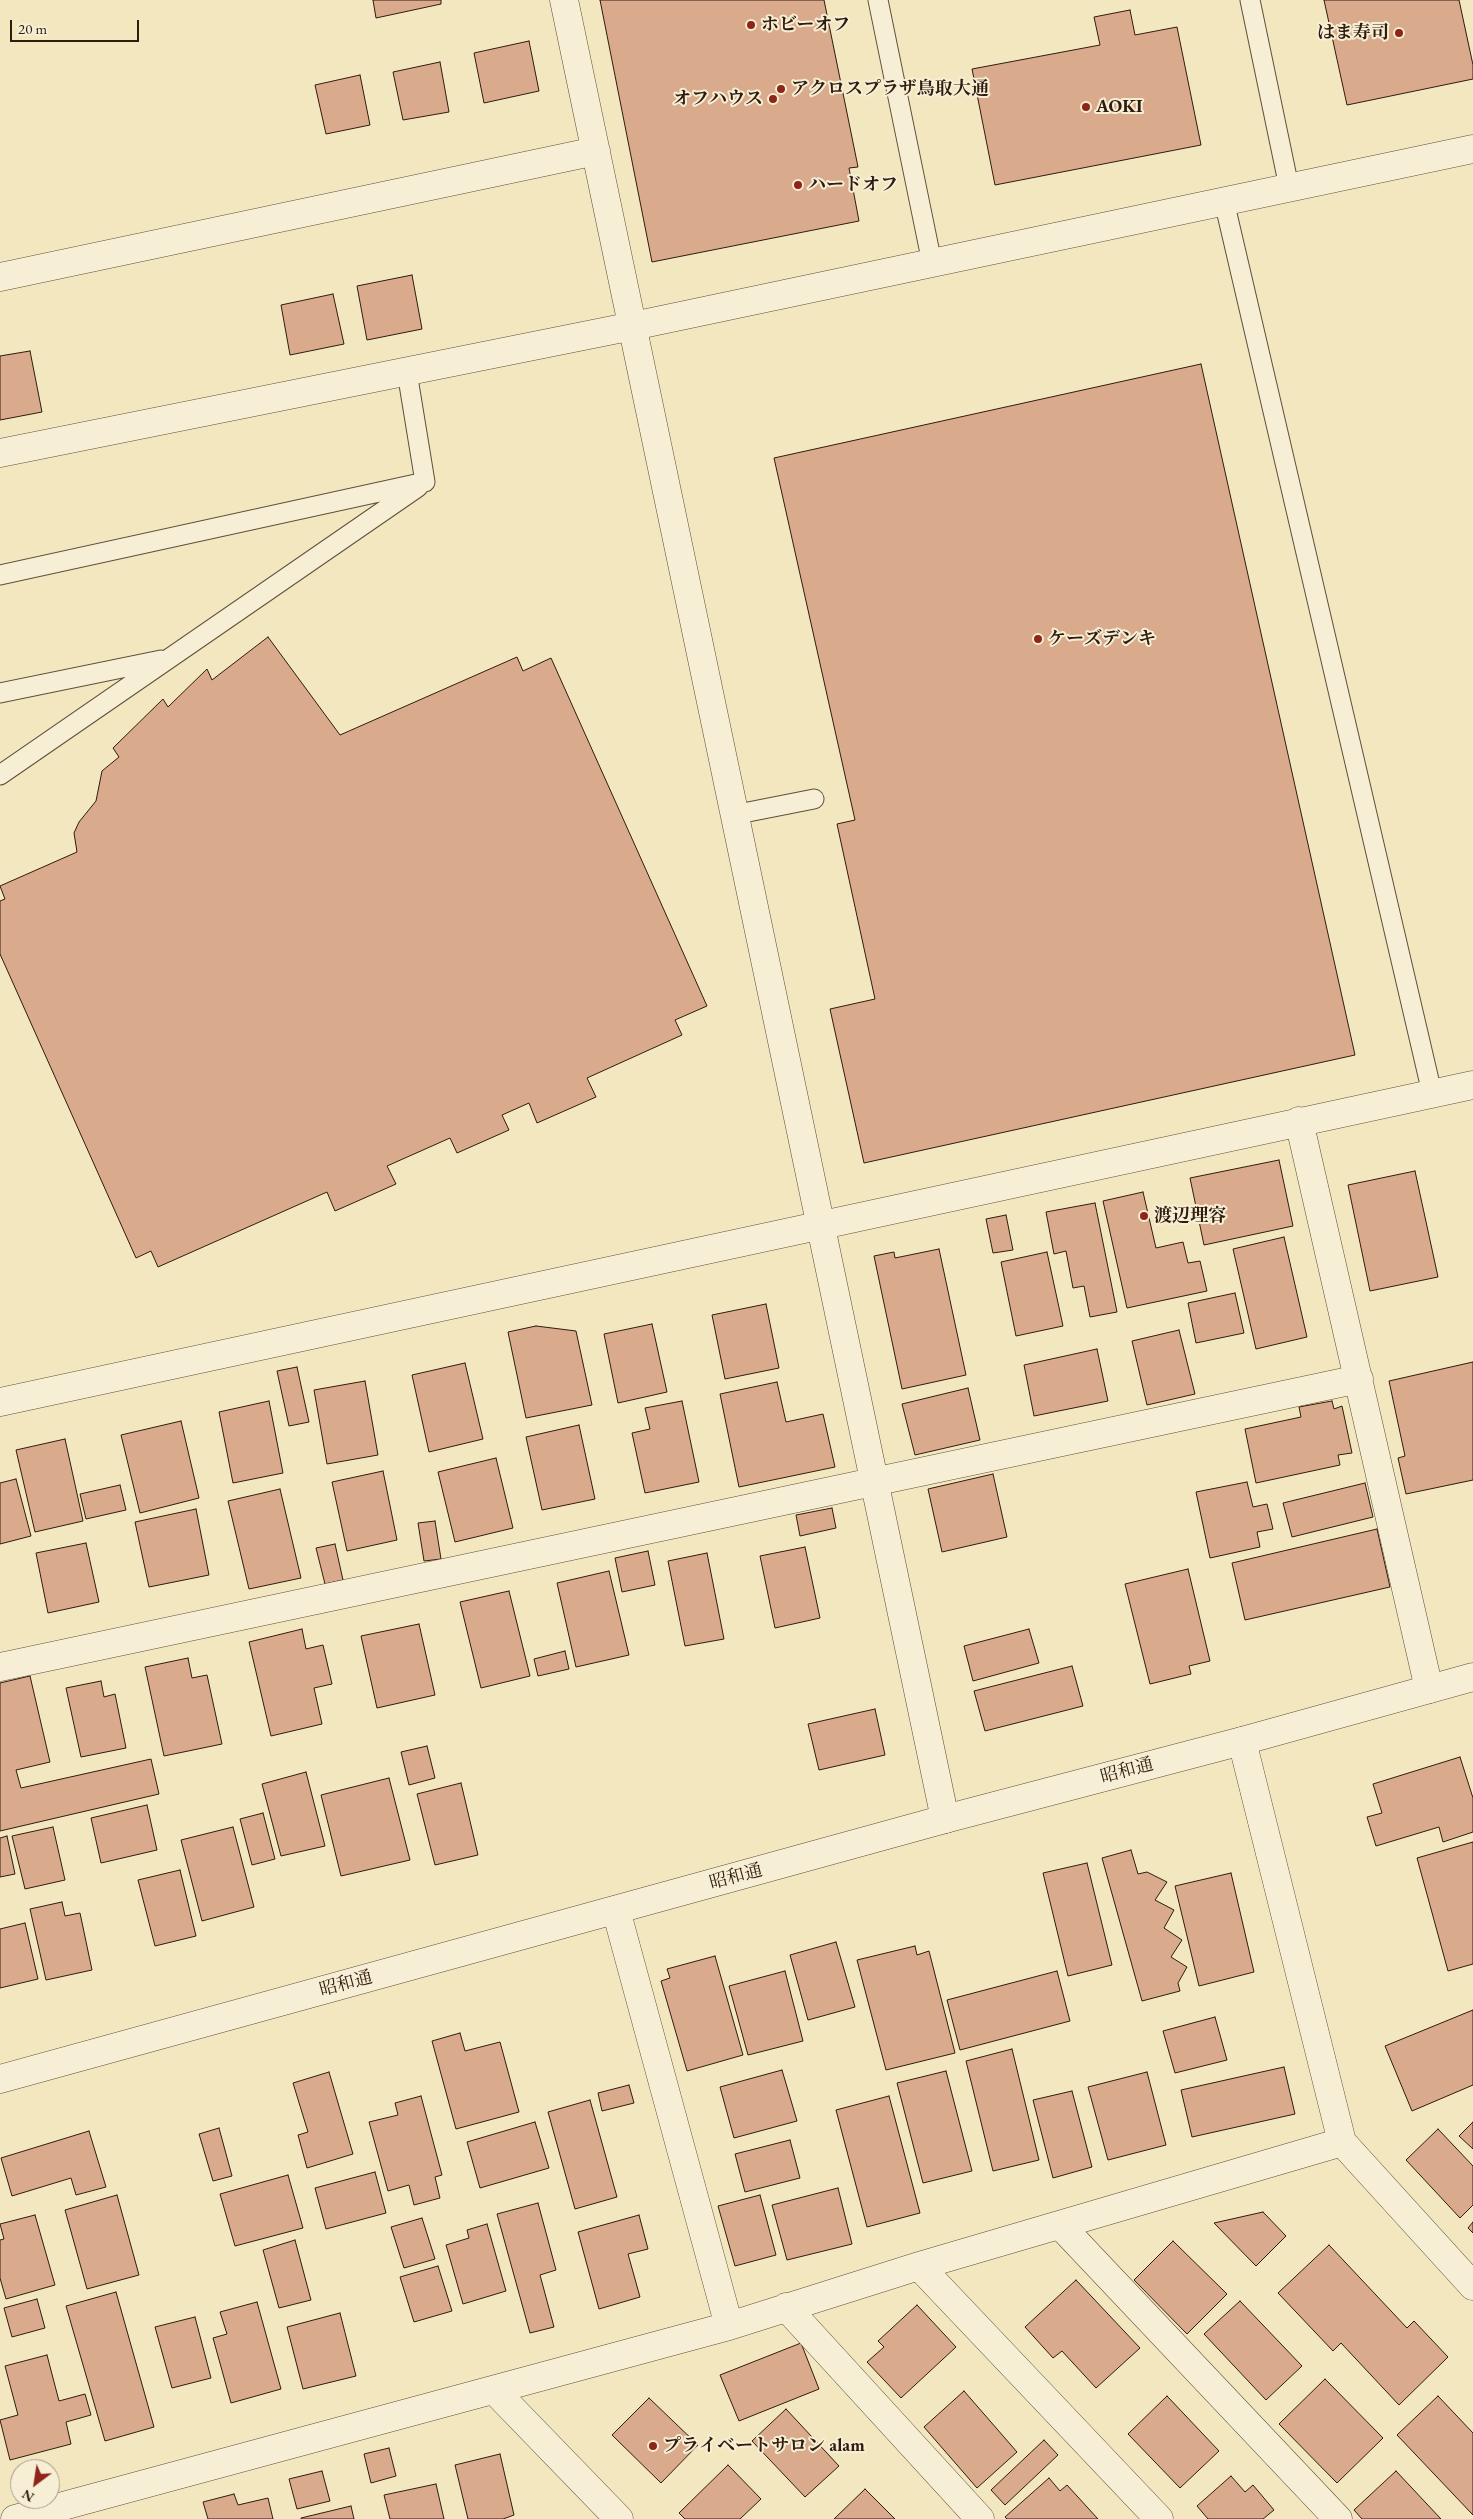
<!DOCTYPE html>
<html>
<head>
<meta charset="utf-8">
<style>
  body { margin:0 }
  #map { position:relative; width:1473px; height:2519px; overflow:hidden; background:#f2e7be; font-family:"EB Garamond",serif }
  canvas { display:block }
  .north { position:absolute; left:10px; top:2459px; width:50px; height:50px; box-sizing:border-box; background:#f7efd5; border:1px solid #a79a86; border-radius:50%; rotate:211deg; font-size:14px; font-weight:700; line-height:20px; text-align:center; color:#301b0f }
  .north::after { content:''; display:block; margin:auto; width:18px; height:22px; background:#8f2418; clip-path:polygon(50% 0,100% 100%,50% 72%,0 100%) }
  .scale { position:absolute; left:10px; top:20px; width:129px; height:22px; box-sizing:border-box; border:2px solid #301b0f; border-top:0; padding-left:6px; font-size:15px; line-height:18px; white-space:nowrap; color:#301b0f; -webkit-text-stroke:4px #f7efd5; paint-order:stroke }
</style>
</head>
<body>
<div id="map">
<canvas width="1473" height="2519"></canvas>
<div class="north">N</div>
<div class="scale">20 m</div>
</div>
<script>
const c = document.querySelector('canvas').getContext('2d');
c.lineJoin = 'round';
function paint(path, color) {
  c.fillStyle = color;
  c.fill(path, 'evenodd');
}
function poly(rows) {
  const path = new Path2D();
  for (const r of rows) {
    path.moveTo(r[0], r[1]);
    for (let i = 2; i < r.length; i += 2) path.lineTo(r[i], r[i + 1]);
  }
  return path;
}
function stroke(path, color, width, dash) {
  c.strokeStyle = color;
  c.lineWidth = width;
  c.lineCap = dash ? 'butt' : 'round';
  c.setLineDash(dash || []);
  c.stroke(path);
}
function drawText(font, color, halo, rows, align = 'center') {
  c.font = font + ' "EB Garamond","Noto Serif JP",serif';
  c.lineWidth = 4;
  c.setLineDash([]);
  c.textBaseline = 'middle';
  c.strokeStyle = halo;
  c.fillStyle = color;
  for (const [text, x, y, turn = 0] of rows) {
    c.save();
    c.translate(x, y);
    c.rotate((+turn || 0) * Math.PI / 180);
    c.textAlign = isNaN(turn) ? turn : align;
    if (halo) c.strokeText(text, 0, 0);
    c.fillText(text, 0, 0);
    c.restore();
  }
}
const building = poly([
  [373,0,441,0,441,4,376,18,373,0],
  [600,0,824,0,858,167,849,168,859,221,652,262,600,0],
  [1324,0,1459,0,1473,65,1473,79,1347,105,1324,0],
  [1130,10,1135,35,1177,27,1201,145,995,185,972,69,1100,45,1094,17,1130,10],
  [529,41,539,91,484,103,474,53,529,41],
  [440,62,449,112,403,120,393,72,440,62],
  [360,75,370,125,326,134,315,85,360,75],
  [412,275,422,329,367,340,357,286,412,275],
  [333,294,344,344,290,355,281,305,333,294],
  [30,351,42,412,0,420,0,356,30,351],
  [1201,364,1355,1055,864,1163,830,1009,875,999,837,824,855,820,774,458,1201,364],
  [268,637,340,735,517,657,523,671,551,658,707,1006,675,1020,682,1035,587,1078,596,1097,537,1123,529,1103,502,1115,509,1130,457,1153,450,1138,387,1166,396,1184,335,1211,327,1192,158,1267,151,1251,136,1258,0,954,0,901,5,899,0,886,77,852,74,833,79,822,96,801,102,771,119,757,113,748,163,699,168,707,207,669,212,680,268,637],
  [1279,1160,1293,1226,1204,1245,1190,1178,1279,1160],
  [1415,1171,1438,1277,1370,1291,1348,1185,1415,1171],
  [1143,1192,1156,1248,1183,1242,1188,1263,1200,1261,1207,1291,1127,1308,1103,1201,1143,1192],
  [1095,1203,1117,1312,1090,1317,1084,1286,1073,1288,1066,1251,1054,1254,1046,1212,1095,1203],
  [1006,1215,1013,1250,993,1253,986,1219,1006,1215],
  [1284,1237,1307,1337,1256,1349,1233,1249,1284,1237],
  [939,1249,966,1375,902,1389,874,1256,894,1252,895,1258,939,1249],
  [1047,1252,1063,1326,1016,1336,1001,1262,1047,1252],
  [1235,1293,1244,1333,1196,1343,1188,1303,1235,1293],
  [766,1304,779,1368,725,1379,712,1315,766,1304],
  [652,1324,667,1392,618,1403,604,1334,652,1324],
  [536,1326,576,1331,592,1405,526,1418,508,1332,536,1326],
  [1179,1330,1195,1394,1147,1405,1132,1341,1179,1330],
  [1097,1349,1108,1401,1034,1416,1024,1365,1097,1349],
  [1473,1362,1473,1480,1406,1494,1398,1458,1405,1456,1389,1381,1473,1362],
  [465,1363,483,1439,429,1452,412,1375,465,1363],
  [297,1367,309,1422,289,1426,277,1371,297,1367],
  [365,1381,378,1455,327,1464,314,1390,365,1381],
  [777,1382,786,1422,823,1414,835,1467,739,1487,720,1394,777,1382],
  [968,1388,980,1440,915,1455,902,1404,968,1388],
  [269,1401,283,1473,233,1483,219,1412,269,1401],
  [682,1401,699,1482,645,1493,632,1433,650,1429,645,1408,682,1401],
  [1332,1401,1334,1409,1342,1406,1352,1453,1338,1455,1340,1465,1256,1483,1245,1429,1301,1417,1299,1407,1332,1401],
  [181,1421,199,1498,140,1513,121,1435,181,1421],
  [579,1425,595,1499,542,1510,526,1437,579,1425],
  [65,1439,83,1521,35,1532,16,1450,65,1439],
  [496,1458,513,1528,455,1542,438,1472,496,1458],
  [383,1471,397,1540,347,1551,332,1482,383,1471],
  [993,1474,1007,1537,942,1552,928,1489,993,1474],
  [16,1479,31,1536,0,1544,0,1483,16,1479],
  [1247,1482,1253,1507,1267,1504,1273,1529,1257,1532,1260,1547,1210,1558,1196,1492,1247,1482],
  [1365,1483,1373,1517,1292,1537,1283,1503,1365,1483],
  [120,1485,126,1510,86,1519,80,1494,120,1485],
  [280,1489,301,1578,249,1589,228,1501,280,1489],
  [832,1508,836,1528,800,1536,796,1515,832,1508],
  [196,1509,209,1575,149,1587,135,1522,196,1509],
  [435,1521,441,1559,424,1561,418,1523,435,1521],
  [1377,1529,1390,1587,1245,1620,1232,1563,1377,1529],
  [86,1543,99,1602,48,1613,36,1553,86,1543],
  [335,1544,343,1580,325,1584,316,1548,335,1544],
  [805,1547,820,1618,775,1628,760,1556,805,1547],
  [648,1551,655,1585,622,1592,615,1558,648,1551],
  [707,1553,724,1639,685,1646,668,1561,707,1553],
  [1188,1569,1210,1661,1189,1666,1191,1674,1150,1684,1125,1584,1188,1569],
  [609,1571,629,1655,576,1667,557,1583,609,1571],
  [509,1591,530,1676,481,1688,460,1602,509,1591],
  [419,1624,435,1695,377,1708,361,1636,419,1624],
  [302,1629,306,1649,323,1645,332,1684,314,1688,322,1724,271,1736,249,1642,302,1629],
  [1029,1629,1039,1663,973,1681,964,1646,1029,1629],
  [565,1651,569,1669,538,1676,534,1659,565,1651],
  [188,1658,192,1678,207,1675,222,1744,164,1756,145,1667,188,1658],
  [1072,1666,1083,1706,985,1731,974,1691,1072,1666],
  [30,1676,50,1762,16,1770,21,1788,151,1759,159,1794,0,1831,0,1683,30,1676],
  [101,1681,104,1697,115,1694,126,1748,81,1757,66,1688,101,1681],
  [875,1709,885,1755,819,1770,808,1724,875,1709],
  [427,1746,435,1778,409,1785,401,1752,427,1746],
  [1460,1757,1473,1798,1473,1832,1443,1842,1439,1827,1376,1846,1367,1817,1382,1813,1373,1784,1460,1757],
  [306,1772,325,1846,281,1856,262,1784,306,1772],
  [389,1778,410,1860,341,1876,321,1795,389,1778],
  [461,1783,478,1855,435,1865,417,1794,461,1783],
  [147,1805,157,1850,101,1863,91,1818,147,1805],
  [263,1813,275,1859,252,1865,240,1819,263,1813],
  [53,1827,65,1880,25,1889,12,1836,53,1827],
  [233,1827,254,1907,202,1921,181,1840,233,1827],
  [7,1836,15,1874,0,1877,0,1838,7,1836],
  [1473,1842,1473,1964,1448,1971,1417,1858,1473,1842],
  [1131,1850,1138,1874,1147,1872,1167,1882,1155,1900,1174,1910,1164,1928,1182,1940,1171,1957,1187,1967,1178,1983,1180,1991,1142,2001,1102,1858,1131,1850],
  [1087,1863,1112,1965,1068,1976,1043,1873,1087,1863],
  [180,1870,196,1936,155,1946,138,1880,180,1870],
  [1231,1873,1254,1972,1199,1986,1175,1886,1231,1873],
  [62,1902,65,1916,80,1913,92,1970,46,1980,30,1909,62,1902],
  [25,1923,38,1979,0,1988,0,1929,25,1923],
  [836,1942,855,2007,808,2020,790,1955,836,1942],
  [915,1946,917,1955,929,1951,955,2053,886,2070,857,1960,915,1946],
  [715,1956,743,2055,687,2071,661,1981,670,1978,667,1969,715,1956],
  [785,1971,803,2041,748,2055,729,1986,785,1971],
  [1057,1971,1070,2021,960,2050,947,2000,1057,1971],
  [1473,2010,1473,2085,1412,2111,1385,2046,1473,2010],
  [1215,2017,1227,2060,1175,2073,1163,2031,1215,2017],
  [460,2033,465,2051,500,2042,519,2112,456,2129,432,2041,460,2033],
  [1012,2049,1039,2160,993,2171,966,2061,1012,2049],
  [1284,2067,1295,2114,1192,2137,1181,2090,1284,2067],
  [782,2070,797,2121,734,2138,720,2087,782,2070],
  [946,2071,972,2171,923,2183,897,2083,946,2071],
  [329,2072,353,2154,307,2168,298,2135,308,2132,293,2083,329,2072],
  [1147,2072,1166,2145,1108,2160,1088,2087,1147,2072],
  [629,2085,634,2103,602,2111,598,2093,629,2085],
  [1072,2091,1092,2167,1053,2178,1033,2100,1072,2091],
  [421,2096,442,2175,435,2177,440,2198,414,2205,409,2185,388,2191,369,2122,398,2115,395,2103,421,2096],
  [889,2096,920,2213,867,2227,836,2110,889,2096],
  [590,2100,617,2197,575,2209,548,2112,590,2100],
  [535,2122,549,2168,480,2188,467,2142,535,2122],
  [1473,2122,1473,2149,1459,2136,1473,2122],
  [219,2128,232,2176,213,2181,199,2134,219,2128],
  [1438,2129,1473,2166,1473,2205,1460,2218,1406,2160,1438,2129],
  [89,2131,106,2187,76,2195,71,2178,12,2196,1,2158,89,2131],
  [790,2140,800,2178,745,2192,735,2154,790,2140],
  [375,2172,386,2213,326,2229,315,2188,375,2172],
  [288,2175,303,2228,235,2246,220,2194,288,2175],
  [838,2188,852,2244,787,2260,772,2205,838,2188],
  [117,2195,139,2275,87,2289,65,2210,117,2195],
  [760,2195,776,2255,735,2266,718,2206,760,2195],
  [538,2203,556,2270,540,2275,554,2327,530,2333,497,2214,538,2203],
  [1263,2212,1286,2236,1256,2266,1214,2223,1263,2212],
  [35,2215,55,2285,6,2299,0,2278,0,2240,4,2239,0,2224,35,2215],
  [639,2215,648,2249,628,2254,640,2297,599,2309,578,2232,639,2215],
  [422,2218,435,2259,404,2268,391,2227,422,2218],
  [1473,2222,1473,2233,1468,2228,1473,2222],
  [487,2224,506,2291,463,2304,446,2245,469,2238,467,2230,487,2224],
  [295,2240,311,2300,279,2308,263,2250,295,2240],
  [1173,2241,1227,2294,1187,2334,1134,2280,1173,2241],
  [1329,2245,1407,2328,1414,2321,1448,2357,1399,2405,1341,2343,1333,2351,1278,2293,1329,2245],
  [438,2266,452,2311,414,2322,400,2277,438,2266],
  [1076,2280,1140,2348,1096,2388,1062,2351,1053,2358,1025,2327,1076,2280],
  [116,2292,154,2427,105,2441,66,2306,116,2292],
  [37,2299,45,2328,12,2337,4,2308,37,2299],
  [1240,2301,1302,2366,1266,2400,1204,2334,1240,2301],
  [257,2302,281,2389,231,2403,213,2338,227,2334,220,2312,257,2302],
  [917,2305,956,2347,901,2398,867,2362,884,2347,878,2341,917,2305],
  [340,2313,356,2376,303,2389,287,2327,340,2313],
  [195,2317,211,2378,172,2388,155,2327,195,2317],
  [801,2343,819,2389,739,2421,720,2375,801,2343],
  [47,2355,59,2401,85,2394,91,2415,66,2422,71,2444,10,2460,0,2420,18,2415,5,2366,47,2355],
  [1325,2379,1383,2438,1337,2483,1279,2424,1325,2379],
  [964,2391,1017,2452,977,2488,924,2427,964,2391],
  [1167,2396,1219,2451,1180,2488,1128,2434,1167,2396],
  [1438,2396,1473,2433,1473,2515,1397,2435,1438,2396],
  [649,2398,698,2445,661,2483,612,2435,649,2398],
  [786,2409,839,2466,805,2497,752,2441,786,2409],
  [1044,2440,1058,2455,1005,2505,991,2490,1044,2440],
  [389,2448,396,2476,371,2483,364,2454,389,2448],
  [500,2454,514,2515,503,2519,468,2519,455,2465,500,2454],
  [728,2465,761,2499,740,2519,685,2519,679,2513,728,2465],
  [322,2471,330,2501,297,2509,289,2479,322,2471],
  [1396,2471,1441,2519,1362,2519,1354,2510,1396,2471],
  [1231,2476,1245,2492,1253,2485,1274,2510,1263,2519,1208,2519,1197,2506,1231,2476],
  [1049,2478,1060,2491,1067,2485,1098,2519,1007,2519,1005,2517,1049,2478],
  [436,2484,444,2519,390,2519,384,2495,436,2484],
  [865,2489,895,2519,834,2519,865,2489],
  [234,2494,238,2505,268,2498,273,2519,208,2519,203,2502,234,2494],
  [351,2506,354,2519,301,2519,301,2518,351,2506]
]);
paint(building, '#daaa8c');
stroke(building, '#301b0f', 1);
const service = poly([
  [878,0,932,263],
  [1250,0,1289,187],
  [1224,201,1432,1093],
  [0,575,425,482,407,372],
  [0,693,161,660],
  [0,775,418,487],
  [733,815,814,799]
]);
const minor = poly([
  [564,0,945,1819],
  [0,277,596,151],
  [0,453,633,326,1473,149],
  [1299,1121,1429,1689],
  [0,1402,1473,1085],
  [0,1667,1359,1379],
  [1242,1741,1342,2142,1473,2286],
  [616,1910,729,2326],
  [1060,2225,1338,2519],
  [919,2266,1159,2519],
  [786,2307,980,2519],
  [495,2391,619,2519],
  [15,2519,729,2326,919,2266,1342,2142]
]);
const tertiary = poly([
  [0,2079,945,1819,1242,1741,1473,1677]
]);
stroke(service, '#604e3b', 21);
stroke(minor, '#604e3b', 29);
stroke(tertiary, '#604e3b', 29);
stroke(service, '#f7efd5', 19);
stroke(minor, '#f7efd5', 28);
stroke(tertiary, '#f7efd5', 28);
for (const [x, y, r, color] of [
  [751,25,5,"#8f2418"],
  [1399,33,5,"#8f2418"],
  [781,89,5,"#8f2418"],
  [773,99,5,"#8f2418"],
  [1086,107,5,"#8f2418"],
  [798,185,5,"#8f2418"],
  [1038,639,5,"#8f2418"],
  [1144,1216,5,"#8f2418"],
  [653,2446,5,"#8f2418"]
]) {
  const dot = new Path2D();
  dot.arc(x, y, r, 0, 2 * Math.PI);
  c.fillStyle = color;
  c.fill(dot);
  stroke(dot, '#f7efd5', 2);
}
drawText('bold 18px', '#301b0f', '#f7efd5', [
  ["ホビーオフ",761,25],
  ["はま寿司",1389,33,"right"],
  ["アクロスプラザ鳥取大通",791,89],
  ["オフハウス",763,99,"right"],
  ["AOKI",1096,107],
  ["ハードオフ",808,185],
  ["ケーズデンキ",1048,639],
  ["渡辺理容",1154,1216],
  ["プライベートサロン alam",663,2446]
], 'left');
drawText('18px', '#301b0f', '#f7efd5', [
  ["昭和通",1127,1771,-15],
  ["昭和通",736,1877,-15],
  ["昭和通",346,1984,-15]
]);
</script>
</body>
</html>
